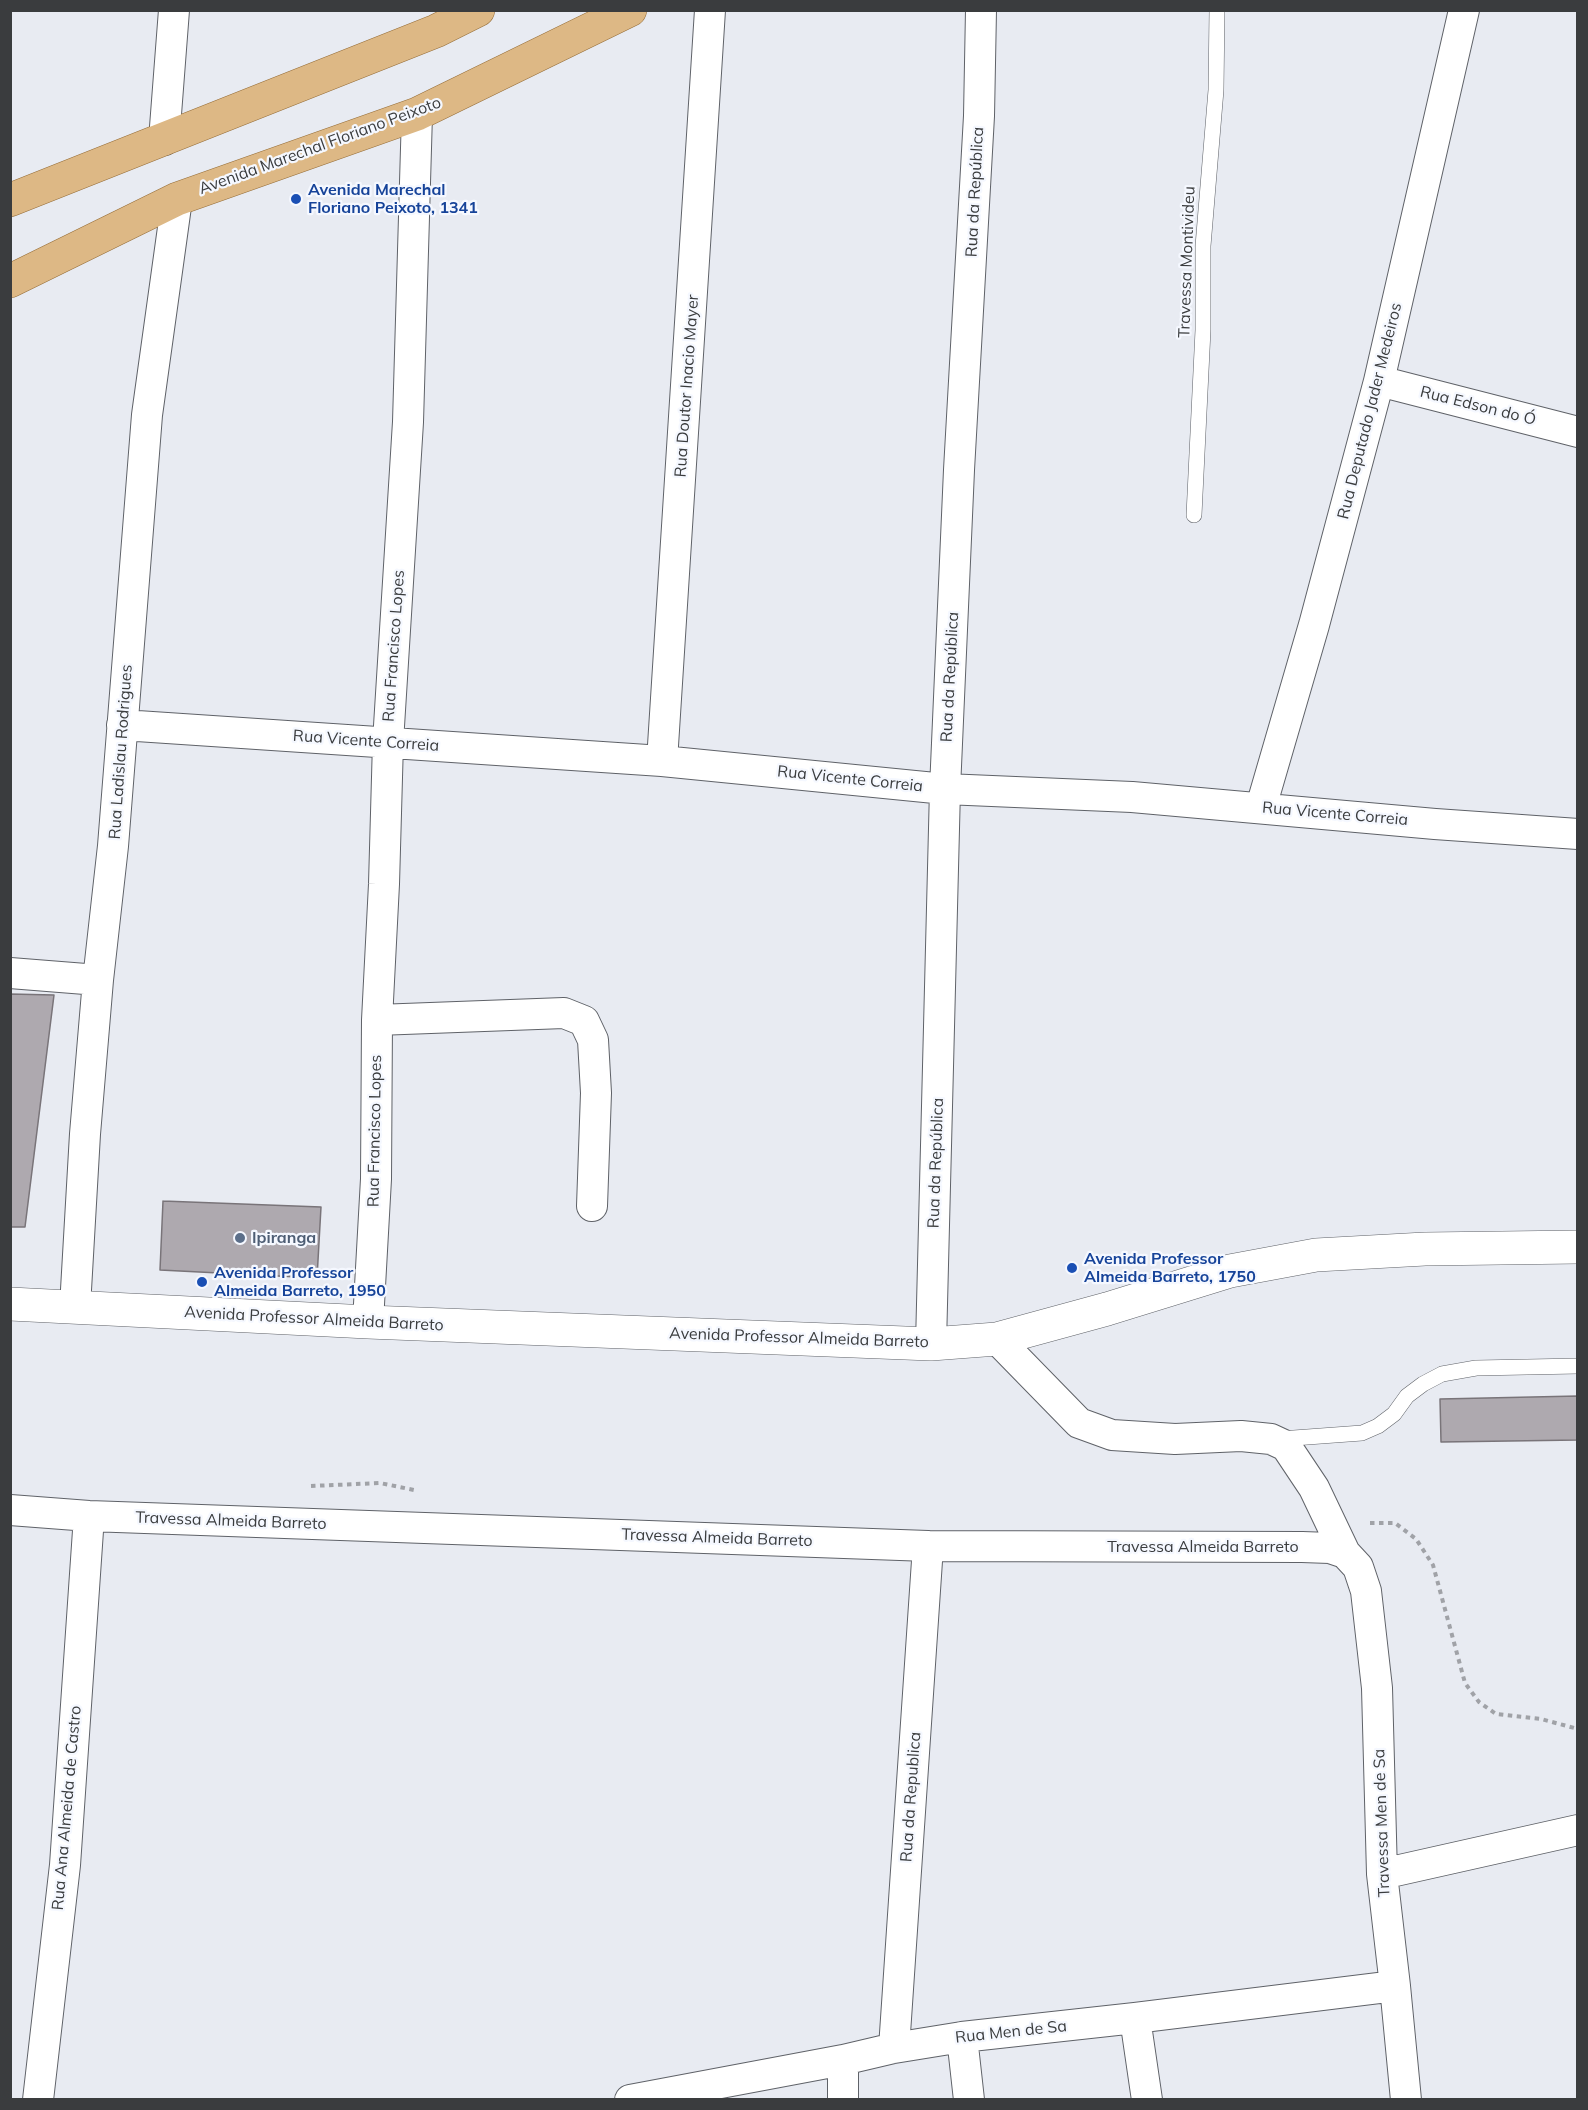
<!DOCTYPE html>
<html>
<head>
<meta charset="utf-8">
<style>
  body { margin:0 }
  #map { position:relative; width:1588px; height:2110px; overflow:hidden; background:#e8ebf2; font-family:Mulish,sans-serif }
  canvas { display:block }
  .frame { position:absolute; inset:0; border:12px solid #3a3c3e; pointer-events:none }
</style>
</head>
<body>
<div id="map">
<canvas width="1588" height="2110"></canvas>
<div class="frame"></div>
</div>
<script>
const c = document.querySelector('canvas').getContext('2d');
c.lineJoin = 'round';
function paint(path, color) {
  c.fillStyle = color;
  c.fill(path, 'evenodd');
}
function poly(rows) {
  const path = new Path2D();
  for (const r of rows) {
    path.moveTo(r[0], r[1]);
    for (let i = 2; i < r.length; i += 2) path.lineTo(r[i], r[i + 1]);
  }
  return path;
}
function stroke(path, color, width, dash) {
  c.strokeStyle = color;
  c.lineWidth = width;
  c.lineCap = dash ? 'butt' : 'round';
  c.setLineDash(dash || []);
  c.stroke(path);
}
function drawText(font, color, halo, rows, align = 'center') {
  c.font = font + ' Mulish,sans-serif';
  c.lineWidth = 4.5;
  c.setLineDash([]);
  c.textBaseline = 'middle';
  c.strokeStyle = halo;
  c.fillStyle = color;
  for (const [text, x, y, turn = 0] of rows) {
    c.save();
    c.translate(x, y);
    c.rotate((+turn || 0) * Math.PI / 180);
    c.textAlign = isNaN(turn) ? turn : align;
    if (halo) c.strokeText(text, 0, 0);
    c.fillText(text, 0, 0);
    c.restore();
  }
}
const building = poly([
  [10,994,54,995,25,1227,10,1227,10,994],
  [163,1201,321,1207,317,1278,160,1270,163,1201],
  [1578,1396,1578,1440,1441,1442,1440,1399,1578,1396]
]);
paint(building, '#aea9af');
stroke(building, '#797479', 1.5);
const service = poly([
  [1194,515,1203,330,1203,246,1216,90,1217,10],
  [1280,1439,1362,1433,1378,1426,1394,1414,1407,1396,1423,1384,1442,1374,1476,1368,1578,1366]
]);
const minor = poly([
  [164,140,174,10],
  [1379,381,1578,432],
  [122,725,662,761,945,789,1132,797,1435,824,1578,834],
  [662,761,710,10],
  [1261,807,1314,625,1379,381,1464,10],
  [10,973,98,980],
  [377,1020,564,1013,584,1021,593,1040,596,1093,592,1206],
  [75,1307,85,1134,98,980,113,846,147,415,177,199],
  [368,1322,376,1179,377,1020,384,884,388,742,408,422,417,114],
  [997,1339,1079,1423,1112,1435,1175,1439,1241,1436,1271,1439,1286,1446,1314,1488,1345,1553,1358,1567,1366,1591,1377,1688,1382,1874,1395,1986,1406,2100],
  [931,1344,945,789,959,470,979,116,981,10],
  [10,1510,89,1516,928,1546,1302,1547,1330,1548,1345,1553],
  [1382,1874,1578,1830],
  [1135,2018,1147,2100],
  [962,2037,969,2100],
  [894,2048,928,1546],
  [38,2100,65,1865,89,1516],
  [630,2100,843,2060,894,2048,962,2037,1135,2018,1395,1986],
  [843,2100,843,2060]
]);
const secondary = poly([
  [10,1304,368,1322,931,1344,997,1339,1107,1309,1230,1271,1316,1255,1425,1249,1578,1247]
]);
const primary = poly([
  [10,200,436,31,478,10],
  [10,281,177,199,417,114,630,10]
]);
stroke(service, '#5f6268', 16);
stroke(minor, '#5f6268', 32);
stroke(secondary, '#5f6268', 34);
stroke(primary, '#956d38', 34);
stroke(poly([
  [311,1486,380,1483,414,1490],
  [1370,1523,1395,1523,1416,1539,1433,1565,1465,1683,1479,1702,1496,1714,1541,1719,1578,1729]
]), '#a0a2a7', 4, [4.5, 4.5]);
stroke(service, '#fff', 15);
stroke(minor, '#fff', 30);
stroke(secondary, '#fff', 33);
stroke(primary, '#ddb885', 33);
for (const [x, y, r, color] of [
  [296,199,6,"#1a4fb4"],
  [240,1238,6,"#5c6f8a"],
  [1072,1268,6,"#1a4fb4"],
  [202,1282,6,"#1a4fb4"]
]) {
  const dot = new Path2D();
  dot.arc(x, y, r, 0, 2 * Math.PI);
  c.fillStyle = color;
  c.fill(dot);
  stroke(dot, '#f5f8ff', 2);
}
drawText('16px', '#3a3c3e', '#f5f8ff', [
  ["Avenida Marechal Floriano Peixoto",320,146,-20],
  ["Rua da República",975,192,-87],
  ["Travessa Montivideu",1187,262,-88],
  ["Rua Doutor Inacio Mayer",687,386,-86],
  ["Rua Edson do Ó",1478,406,14],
  ["Rua Deputado Jader Medeiros",1370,411,-76],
  ["Rua Francisco Lopes",394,646,-86],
  ["Rua da República",950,677,-87],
  ["Rua Vicente Correia",366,741,4],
  ["Rua Ladislau Rodrigues",121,752,-86],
  ["Rua Vicente Correia",850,779,6],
  ["Rua Vicente Correia",1335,814,5],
  ["Rua Francisco Lopes",375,1131,-89],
  ["Rua da República",936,1163,-88],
  ["Avenida Professor Almeida Barreto",314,1319,3],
  ["Avenida Professor Almeida Barreto",799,1338,2],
  ["Travessa Almeida Barreto",231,1521,2],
  ["Travessa Almeida Barreto",717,1538,2],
  ["Travessa Almeida Barreto",1203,1547],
  ["Rua da Republica",911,1797,-86],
  ["Rua Ana Almeida de Castro",67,1808,-85],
  ["Travessa Men de Sa",1382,1823,-92],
  ["Rua Men de Sa",1011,2032,-6]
]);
drawText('bold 16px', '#164399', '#f5f8ff', [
  ["Avenida Marechal",308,190],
  ["Floriano Peixoto, 1341",308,208],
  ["Avenida Professor",1084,1259],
  ["Almeida Barreto, 1750",1084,1277],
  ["Avenida Professor",214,1273],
  ["Almeida Barreto, 1950",214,1291]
], 'left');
drawText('bold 16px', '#4e5e75', '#f5f8ff', [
  ["Ipiranga",252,1238]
], 'left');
</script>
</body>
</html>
